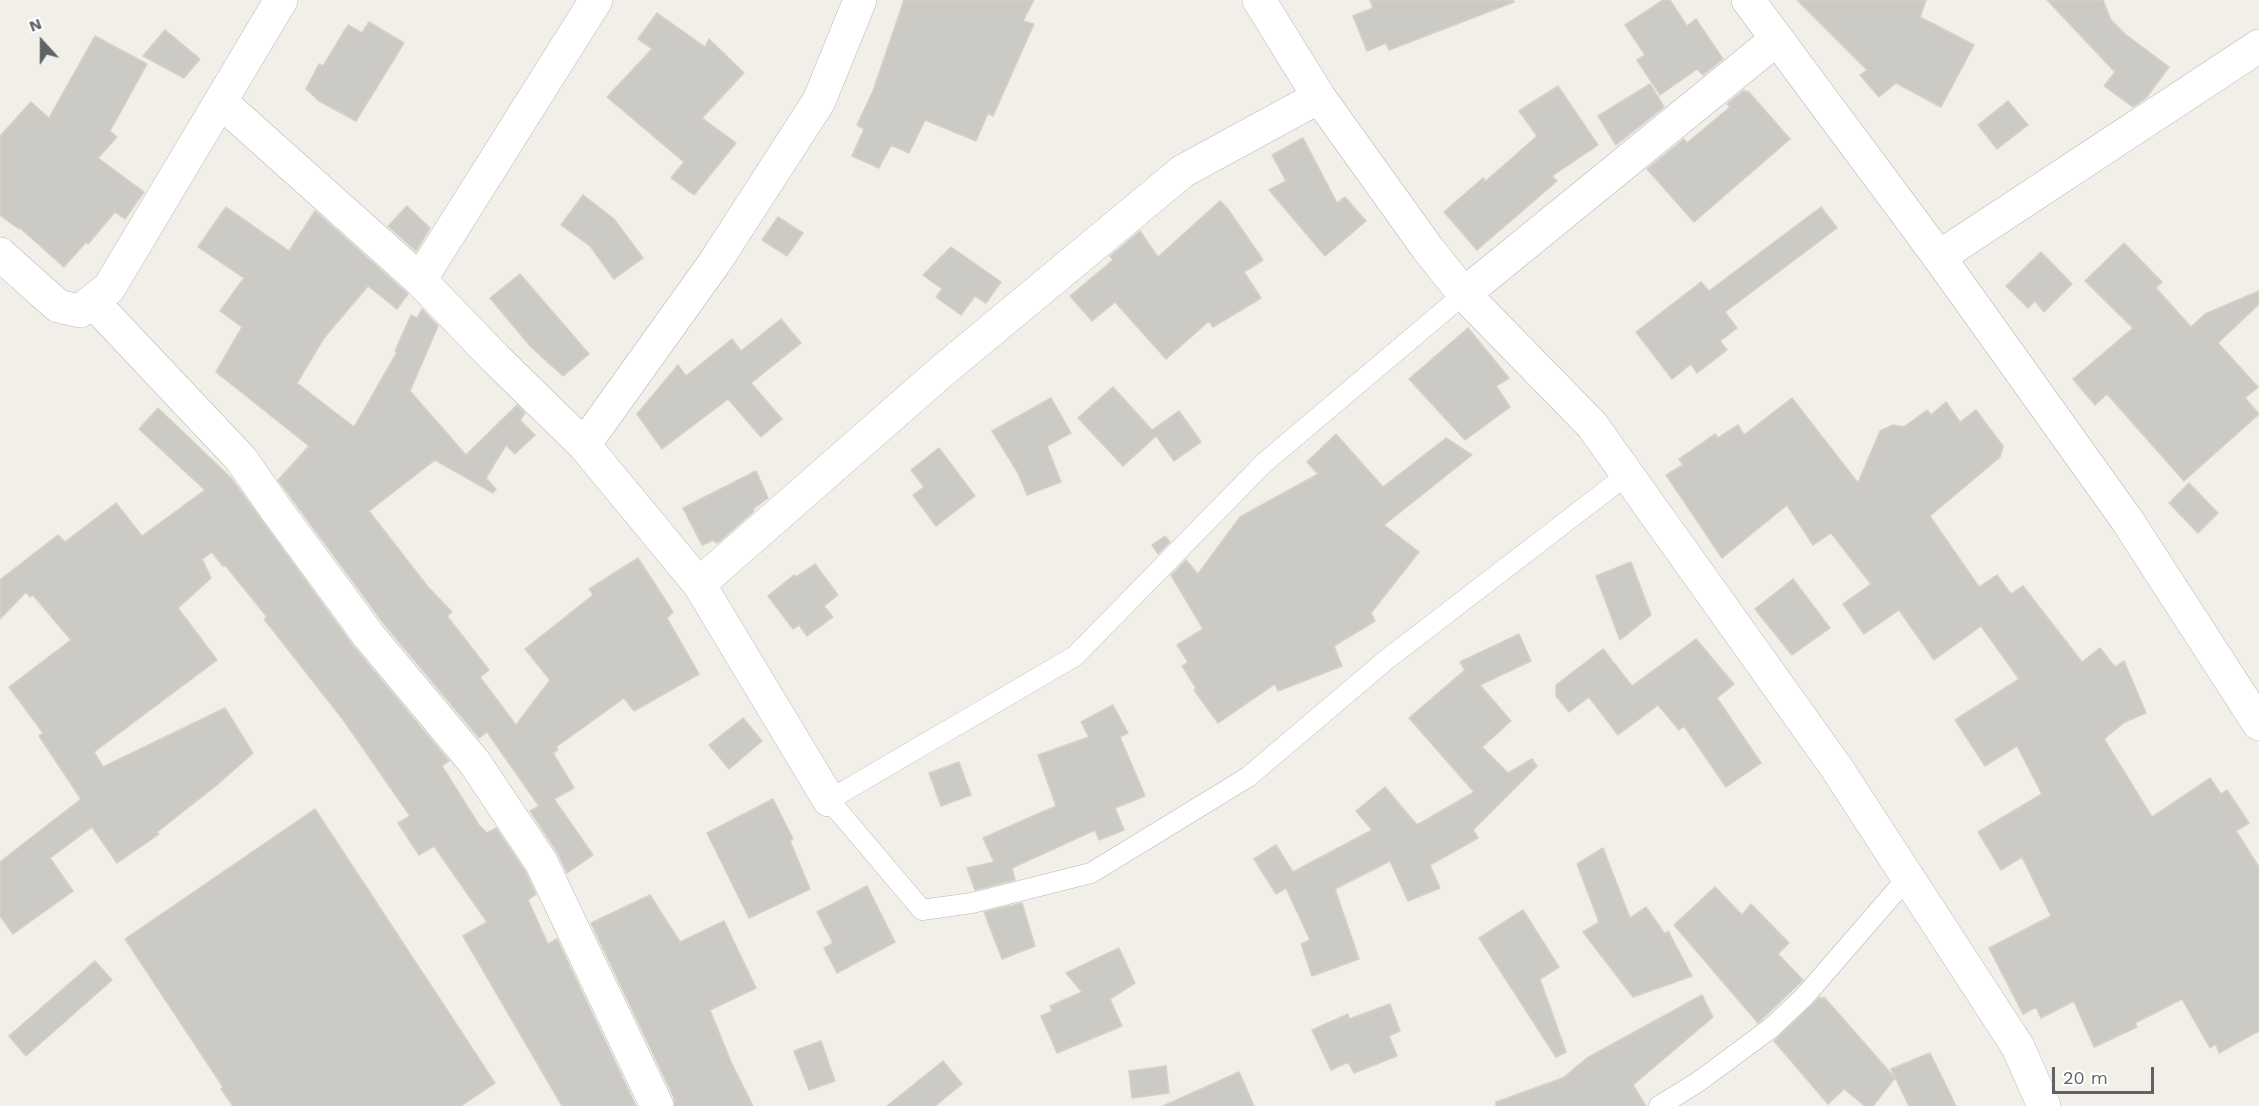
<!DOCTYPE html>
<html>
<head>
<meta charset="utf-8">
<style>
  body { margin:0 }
  #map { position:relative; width:2259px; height:1106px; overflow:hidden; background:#f1efe8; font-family:"Work Sans",sans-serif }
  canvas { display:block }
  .north { position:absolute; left:12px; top:12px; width:60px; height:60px; -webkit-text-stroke:4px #fff; paint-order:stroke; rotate:339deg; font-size:16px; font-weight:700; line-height:24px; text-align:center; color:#5f6368 }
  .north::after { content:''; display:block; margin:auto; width:21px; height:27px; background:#5f6368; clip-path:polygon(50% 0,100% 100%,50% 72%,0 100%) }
  .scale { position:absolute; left:2052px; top:1067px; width:102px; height:27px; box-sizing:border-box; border:3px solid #5f6368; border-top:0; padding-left:8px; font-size:18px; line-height:21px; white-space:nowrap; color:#5f6368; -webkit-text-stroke:4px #fff; paint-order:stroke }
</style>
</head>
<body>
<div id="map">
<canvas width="2259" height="1106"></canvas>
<div class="north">N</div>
<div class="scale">20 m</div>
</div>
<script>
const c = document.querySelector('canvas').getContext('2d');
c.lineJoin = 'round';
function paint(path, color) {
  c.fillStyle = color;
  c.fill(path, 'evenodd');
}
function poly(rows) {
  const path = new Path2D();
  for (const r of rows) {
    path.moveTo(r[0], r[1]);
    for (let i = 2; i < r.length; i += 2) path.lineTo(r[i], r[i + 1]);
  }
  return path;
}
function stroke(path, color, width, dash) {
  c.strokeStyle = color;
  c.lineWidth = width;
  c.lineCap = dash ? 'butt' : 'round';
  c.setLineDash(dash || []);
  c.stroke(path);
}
const building = poly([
  [904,0,1034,0,1023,21,1034,24,993,116,988,113,976,141,925,120,909,153,891,145,879,168,852,156,864,129,857,125,873,91,904,0],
  [1370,0,1513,0,1514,2,1389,50,1386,43,1367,51,1353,16,1373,8,1370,0],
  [1663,0,1670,0,1687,26,1696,19,1723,59,1703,75,1697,69,1660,95,1637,60,1645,55,1625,25,1663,0],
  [1797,0,1926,0,1920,17,1974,45,1941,107,1896,83,1879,97,1860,75,1867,70,1797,0],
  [2047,0,2103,0,2111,20,2125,34,2169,67,2146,98,2133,107,2104,86,2115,72,2047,0],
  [657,13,705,47,709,39,744,73,702,118,736,143,694,195,671,178,684,162,607,97,652,49,638,39,657,13],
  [369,22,404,43,356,121,319,101,306,89,319,64,323,66,348,25,362,33,369,22],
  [165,30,200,59,184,78,143,56,165,30],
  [95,36,147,64,110,131,117,137,98,158,144,192,125,219,115,212,88,244,86,242,64,267,20,228,19,229,0,215,0,136,31,102,49,118,95,36],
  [1650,84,1664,107,1616,145,1598,116,1650,84],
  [1558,86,1598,145,1552,176,1557,181,1477,250,1444,212,1483,178,1486,181,1537,136,1519,111,1558,86],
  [1744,90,1747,93,1748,91,1790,139,1694,222,1647,169,1684,139,1687,143,1730,107,1727,104,1744,90],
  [2008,101,2028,125,1997,149,1978,125,2008,101],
  [1303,138,1337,203,1345,197,1366,221,1325,256,1269,190,1286,181,1272,155,1303,138],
  [583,195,614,219,643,258,614,279,590,246,561,225,583,195],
  [1220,201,1228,209,1263,260,1244,272,1261,298,1213,327,1209,321,1166,359,1115,302,1092,321,1070,296,1113,260,1110,256,1140,231,1158,257,1220,201],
  [407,206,430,228,416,251,388,226,407,206],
  [226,207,289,251,315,211,408,294,397,309,368,286,324,338,297,383,354,427,397,352,395,351,411,315,417,318,422,309,438,326,410,391,466,455,517,405,525,413,520,420,535,435,515,454,506,445,486,478,496,489,493,493,435,460,369,511,428,587,452,612,447,616,489,670,480,677,516,725,550,680,525,649,593,595,589,589,638,558,673,612,667,618,699,674,634,711,624,698,556,747,558,750,553,753,574,788,554,799,593,855,567,873,557,852,530,811,539,806,487,732,479,738,384,624,278,480,309,446,216,372,242,327,220,311,244,278,198,247,226,207],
  [1821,207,1837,228,1725,312,1737,328,1720,341,1727,350,1697,373,1691,364,1672,379,1636,332,1701,282,1709,291,1821,207],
  [778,217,803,233,787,256,762,240,778,217],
  [2124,243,2162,282,2156,288,2191,327,2205,314,2259,291,2259,304,2218,343,2258,387,2245,398,2259,414,2184,481,2107,394,2095,405,2073,379,2133,328,2085,281,2124,243],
  [951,247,1001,282,986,303,975,296,961,315,936,297,942,289,923,275,951,247],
  [2041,252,2072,284,2044,312,2035,301,2028,308,2006,286,2041,252],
  [520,274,589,354,563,376,531,347,490,298,520,274],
  [781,319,801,343,751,383,782,419,761,437,728,399,662,449,637,414,678,365,686,376,732,339,741,351,781,319],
  [1468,328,1509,378,1496,386,1510,407,1465,440,1409,379,1468,328],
  [1113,387,1152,430,1179,411,1201,442,1174,461,1156,436,1123,466,1078,418,1113,387],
  [1051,398,1071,433,1047,446,1061,482,1027,495,1018,473,992,431,1051,398],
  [1792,398,1858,483,1880,431,1893,425,1904,427,1927,410,1931,415,1946,402,1960,422,1976,410,2003,446,2000,457,1930,516,1979,587,1997,575,2011,594,2023,586,2082,662,2100,648,2115,667,2124,661,2146,713,2125,722,2104,739,2152,817,2210,778,2221,794,2227,790,2249,823,2236,831,2259,867,2259,1031,2219,1053,2216,1044,2210,1048,2182,999,2135,1023,2137,1027,2094,1047,2074,1001,2041,1018,2036,1007,2023,1014,1989,948,2051,916,2022,857,2001,870,1978,832,2042,794,2017,746,1985,766,1955,720,2019,679,1981,626,1934,660,1899,610,1864,634,1843,604,1871,584,1831,533,1813,545,1787,505,1722,558,1666,475,1683,465,1679,459,1715,434,1718,438,1738,425,1744,435,1792,398],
  [158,408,231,478,354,647,449,761,442,766,479,825,487,833,496,828,525,871,536,894,528,900,548,944,557,939,636,1106,562,1106,463,936,487,922,434,846,419,855,398,823,410,816,344,721,264,619,267,617,225,565,223,566,212,552,202,559,211,578,178,608,217,660,94,752,103,767,225,708,253,753,217,785,157,832,159,834,117,863,92,827,50,858,73,891,13,934,0,916,0,862,81,799,39,736,43,733,9,687,71,640,33,595,30,597,26,592,0,619,0,580,58,535,65,542,116,503,142,536,205,490,139,429,158,408],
  [1336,434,1383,487,1446,438,1472,455,1384,525,1419,552,1371,613,1375,621,1334,646,1342,666,1278,691,1275,684,1218,723,1194,690,1196,688,1182,666,1188,662,1177,645,1203,629,1171,575,1186,560,1198,574,1240,517,1318,474,1307,462,1336,434],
  [939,448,975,496,936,526,913,495,924,487,911,470,939,448],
  [756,471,768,498,753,509,754,511,719,542,716,543,714,540,702,545,683,508,756,471],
  [2189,483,2218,513,2198,533,2169,503,2189,483],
  [1165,536,1170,542,1158,554,1152,545,1165,536],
  [1631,562,1651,615,1620,640,1596,576,1631,562],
  [815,564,838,595,824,606,833,617,807,636,799,625,793,629,768,596,794,575,796,577,815,564],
  [1793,579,1830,628,1792,655,1755,609,1793,579],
  [1519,634,1531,661,1480,685,1511,721,1482,747,1508,773,1532,759,1537,766,1473,830,1478,838,1430,865,1440,888,1408,901,1390,861,1335,889,1359,959,1312,976,1301,944,1310,940,1286,888,1276,894,1254,859,1276,845,1293,872,1372,830,1356,811,1385,787,1417,825,1474,792,1409,718,1465,670,1460,662,1519,634],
  [1696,639,1734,684,1717,698,1761,763,1726,787,1684,726,1679,730,1658,705,1618,735,1589,697,1569,712,1556,696,1556,685,1603,649,1632,686,1696,639],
  [1113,705,1128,733,1120,737,1145,796,1115,808,1124,830,1099,840,1095,830,1012,868,1015,880,975,890,967,868,994,862,983,838,1056,806,1038,755,1089,737,1081,722,1113,705],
  [743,718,762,741,729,769,709,745,743,718],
  [959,762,971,795,941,806,929,773,959,762],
  [773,799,793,839,790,841,810,889,749,918,707,833,773,799],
  [315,809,495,1083,461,1106,233,1106,221,1089,223,1087,125,939,315,809],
  [1603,848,1630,918,1646,907,1665,934,1668,931,1692,976,1633,997,1583,932,1599,922,1577,864,1603,848],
  [867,886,895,942,837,973,824,948,833,943,817,912,867,886],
  [1715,887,1742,915,1751,904,1789,943,1778,954,1803,980,1758,1023,1674,925,1715,887],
  [650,895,680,942,724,921,756,988,710,1010,731,1062,753,1106,675,1106,674,1098,591,923,650,895],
  [1022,903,1035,946,1002,959,984,912,1022,903],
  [1523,910,1559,967,1540,979,1566,1052,1556,1057,1479,938,1523,910],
  [1119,948,1135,983,1110,999,1122,1026,1057,1053,1041,1016,1052,1011,1050,1006,1082,992,1066,973,1119,948],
  [95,961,112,980,26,1056,9,1036,95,961],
  [1702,995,1713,1017,1633,1085,1646,1106,1496,1106,1496,1102,1563,1078,1587,1058,1702,995],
  [1820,997,1822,1000,1824,997,1895,1078,1873,1106,1865,1106,1844,1089,1828,1104,1774,1041,1820,997],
  [1390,1004,1400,1031,1389,1036,1397,1056,1354,1073,1348,1062,1331,1070,1312,1030,1348,1014,1349,1019,1390,1004],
  [821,1041,835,1081,809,1090,794,1051,821,1041],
  [1930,1053,1956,1106,1909,1106,1891,1069,1930,1053],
  [943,1061,962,1084,935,1106,887,1106,943,1061],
  [1166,1066,1169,1093,1132,1098,1129,1071,1166,1066],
  [1239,1072,1254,1106,1163,1106,1239,1072]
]);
paint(building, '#cccac5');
stroke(building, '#d6d1c6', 1.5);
const service = poly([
  [1464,294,1264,463,1075,656,829,800,922,910,972,903,1091,873,1248,777,1386,660,1628,474],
  [1659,1106,1698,1082,1771,1028,1804,997,1908,877]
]);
const minor = poly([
  [1259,0,1319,97,1428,249,1464,294,1592,425,1836,767,2018,1047,2044,1106],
  [221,102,420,280,495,358,584,445,699,584,829,800],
  [0,254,58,306,80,311,109,288,281,0],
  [1939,257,2259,46],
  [420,280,596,0],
  [1464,294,1777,39],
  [93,302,241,459,275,508,369,636,475,763,541,862,657,1106],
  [584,445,715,262,819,101,860,0],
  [699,584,941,372,1183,171,1319,97]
]);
const tertiary = poly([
  [1748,0,1939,257,2127,520,2259,724]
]);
stroke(service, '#b5b8bc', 21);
stroke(minor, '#b5b8bc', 34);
stroke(tertiary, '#b5b8bc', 34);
stroke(service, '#fff', 20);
stroke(minor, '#fff', 33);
stroke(tertiary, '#fff', 33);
</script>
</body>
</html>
